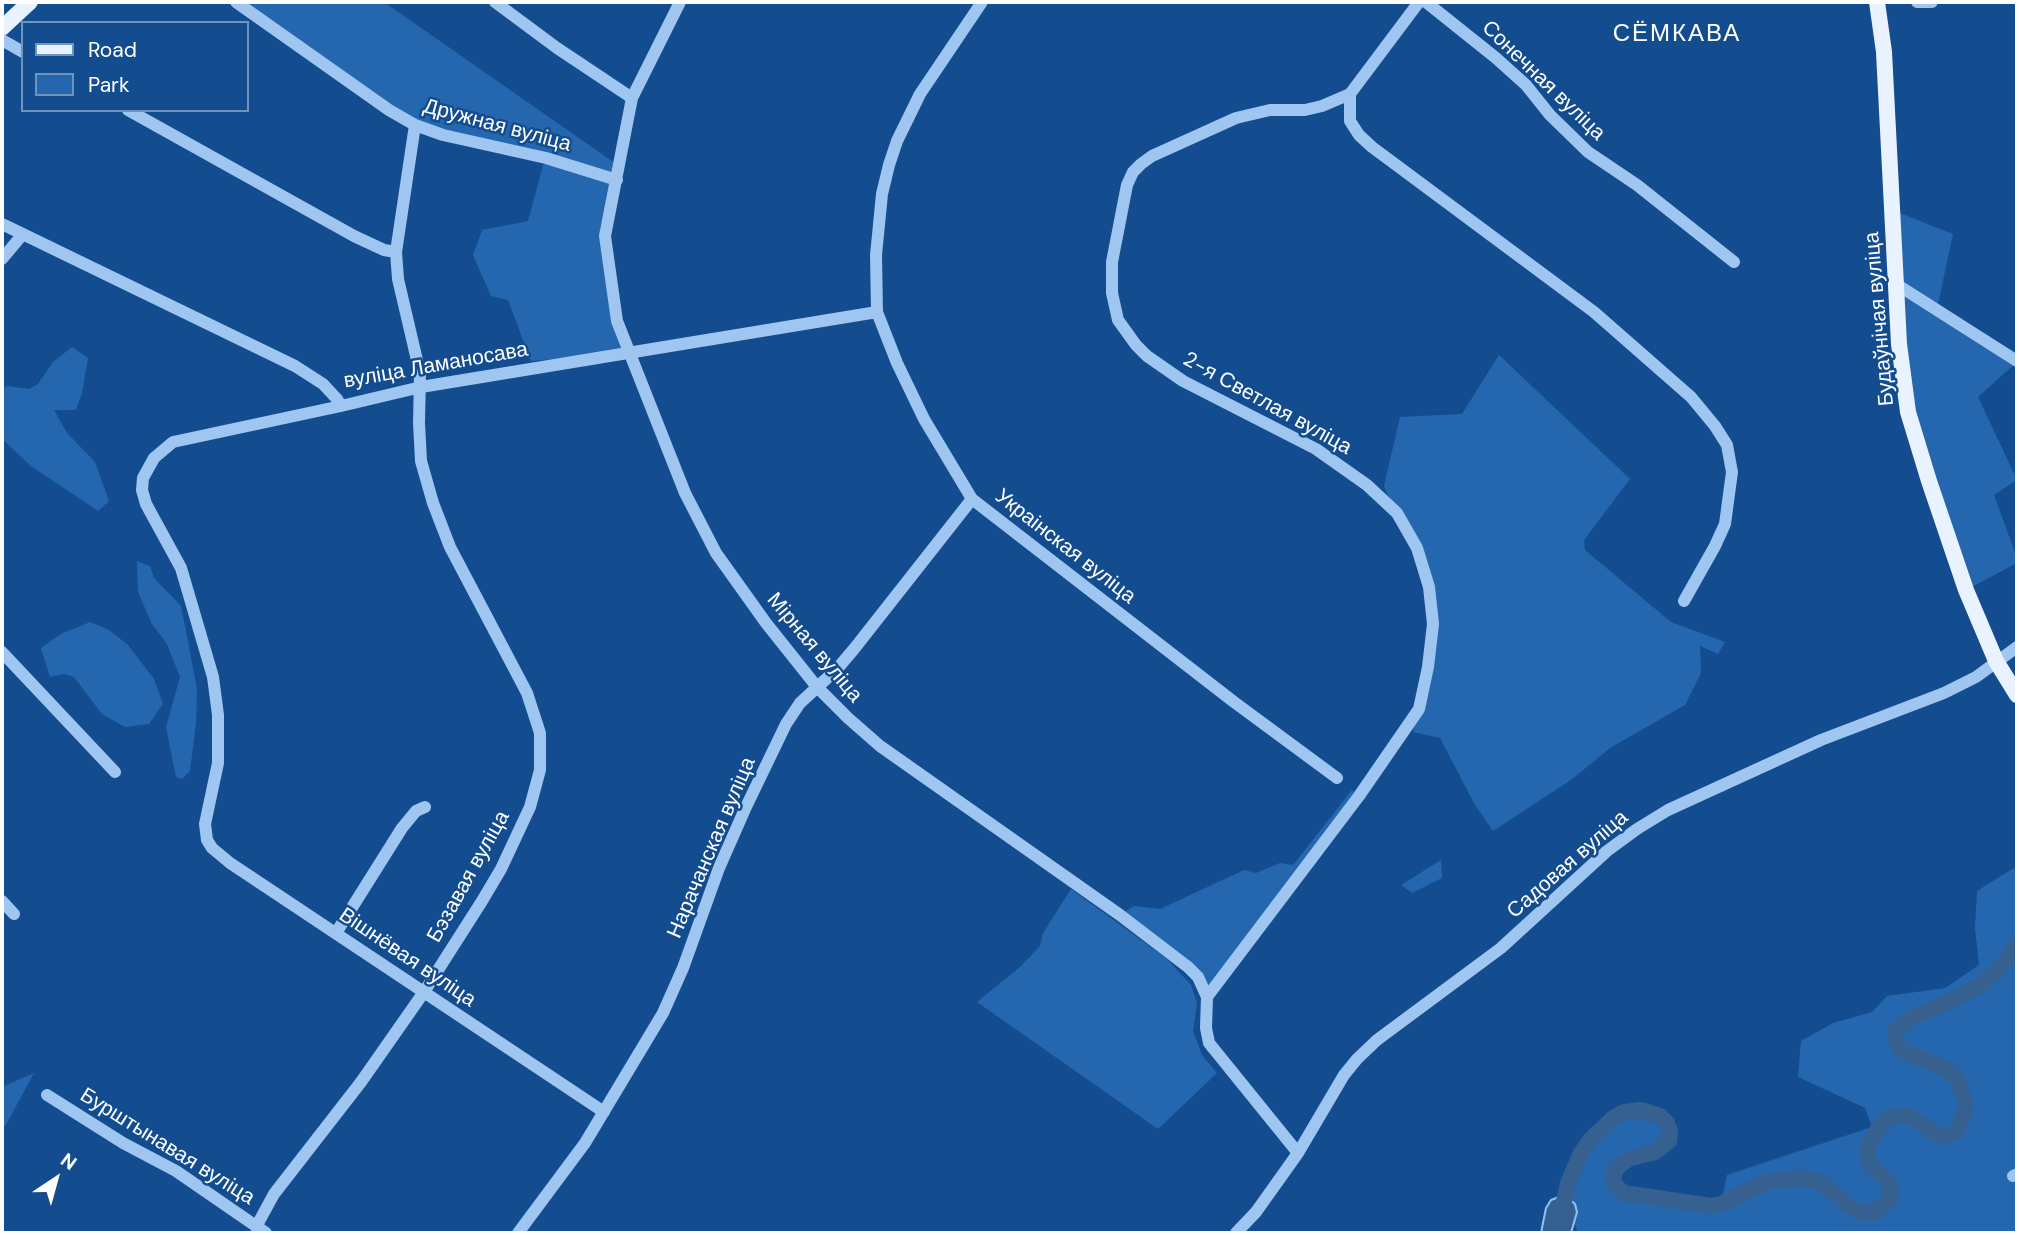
<!DOCTYPE html>
<html>
<head>
<meta charset="utf-8">
<style>
  body { margin:0 }
  #map { position:relative; width:2019px; height:1235px; overflow:hidden; background:#134d8f; font-family:"DM Sans",sans-serif }
  canvas { display:block }
  .frame { position:absolute; inset:0; border:4px solid #fff; pointer-events:none }
  .legend { position:absolute; left:21px; top:21px; width:228px; height:91px; box-sizing:border-box; background:#134d8f; border:2px solid #7194bc; margin:0; padding:9px 12px; list-style:none; font-size:21px; color:#fff }
  .legend li { display:flex; align-items:center; gap:14px; height:35px }
  .legend b { width:35px; border:2px solid #7194bc }
  .north { position:absolute; left:21px; top:1144px; width:70px; height:70px; -webkit-text-stroke:5px #134d8f; paint-order:stroke; rotate:36deg; font-size:19px; font-weight:700; line-height:28px; text-align:center; color:#fff }
  .north::after { content:''; display:block; margin:auto; width:24px; height:32px; background:#fff; clip-path:polygon(50% 0,100% 100%,50% 72%,0 100%) }
</style>
</head>
<body>
<div id="map">
<canvas width="2019" height="1235"></canvas>
<div class="frame"></div>
<ul class="legend">
<li><b style="height:9px;background:#e9f2ff"></b>Road</li>
<li><b style="height:19px;background:#2567ae"></b>Park</li>
</ul>
<div class="north">N</div>
</div>
<script>
const c = document.querySelector('canvas').getContext('2d');
c.lineJoin = 'round';
function paint(path, color) {
  c.fillStyle = color;
  c.fill(path, 'evenodd');
}
function poly(rows) {
  const path = new Path2D();
  for (const r of rows) {
    path.moveTo(r[0], r[1]);
    for (let i = 2; i < r.length; i += 2) path.lineTo(r[i], r[i + 1]);
  }
  return path;
}
function stroke(path, color, width, dash) {
  c.strokeStyle = color;
  c.lineWidth = width;
  c.lineCap = dash ? 'butt' : 'round';
  c.setLineDash(dash || []);
  c.stroke(path);
}
function drawText(font, color, halo, rows, align = 'center') {
  c.font = font + ' "DM Sans",sans-serif';
  c.lineWidth = 5;
  c.setLineDash([]);
  c.textBaseline = 'middle';
  c.strokeStyle = halo;
  c.fillStyle = color;
  for (const [text, x, y, turn = 0] of rows) {
    c.save();
    c.translate(x, y);
    c.rotate((+turn || 0) * Math.PI / 180);
    c.textAlign = isNaN(turn) ? turn : align;
    if (halo) c.strokeText(text, 0, 0);
    c.fillText(text, 0, 0);
    c.restore();
  }
}
paint(poly([
  [236,2,384,2,619,166,605,237,629,352,531,361,508,300,491,296,473,255,482,230,528,221,545,158,429,131],
  [1892,210,1953,234,1937,309,2017,362,1978,397,2017,480,1994,495,2017,558,2017,563,1966,590,1917,445],
  [72,347,88,358,82,393,76,410,54,410,67,433,95,462,109,501,98,511,32,467,2,439,2,389,7,386,29,389,38,384,53,362],
  [1499,355,1630,479,1584,540,1585,550,1671,622,1725,642,1718,654,1700,646,1701,673,1685,705,1610,748,1571,780,1493,831,1475,805,1440,738,1413,732,1428,667,1429,587,1384,486,1400,417,1462,414],
  [137,561,150,566,154,578,181,606,186,631,197,689,196,723,190,771,182,779,176,777,166,727,180,677,167,644,152,624,138,592],
  [90,622,109,630,128,645,154,679,163,704,149,724,125,727,102,714,74,677,64,674,50,677,41,648,61,634],
  [1352,790,1359,796,1207,997,1203,986,1120,915,1134,906,1160,909,1244,870,1256,873,1280,863,1293,865],
  [1441,860,1442,878,1412,893,1401,885],
  [2017,866,2017,1233,1578,1233,1574,1222,1576,1212,1564,1195,1568,1183,1581,1153,1591,1139,1612,1118,1624,1112,1641,1110,1651,1112,1667,1123,1670,1132,1669,1141,1663,1148,1631,1158,1621,1164,1615,1171,1614,1180,1617,1187,1624,1193,1632,1196,1662,1197,1699,1206,1721,1204,1727,1175,1872,1127,1865,1108,1798,1077,1801,1041,1833,1023,1872,1012,1887,996,1945,988,1979,965,1975,927,1977,891],
  [1071,889,1167,959,1191,985,1197,1003,1193,1031,1202,1055,1217,1073,1158,1129,977,1002,1020,967,1040,946,1043,933],
  [34,1073,2,1132,2,1087]
]), '#2567ae');
const water = poly([
  [1564,1195,1575,1204,1577,1212,1571,1233,1541,1233,1546,1208,1551,1200,1564,1195]
]);
paint(water, '#356090');
stroke(water, '#90c2f4', 2);
stroke(poly([
  [1557,1233,1568,1183,1581,1153,1591,1139,1613,1118,1624,1112,1641,1110,1660,1116,1667,1123,1670,1132,1669,1141,1655,1152,1631,1158,1621,1164,1615,1171,1613,1180,1617,1187,1624,1193,1711,1206,1721,1204,1766,1182,1797,1178,1811,1179,1823,1184,1849,1206,1858,1211,1868,1213,1877,1211,1890,1199,1891,1188,1887,1180,1872,1167,1868,1159,1867,1148,1880,1125,1890,1117,1908,1115,1937,1135,1946,1136,1954,1133,1960,1125,1966,1106,1958,1079,1947,1069,1907,1053,1899,1047,1895,1038,1896,1030,1909,1019,1955,999,1979,986,1999,968,2017,945]
]), '#356090', 16);
stroke(poly([
  [236,2,389,110,415,125,443,135,546,158,617,180],
  [495,2,557,48,632,98],
  [680,2,632,98,605,236,617,321,685,493,716,553,766,623,817,687,848,718,880,746,1120,915,1188,967,1198,977,1207,997,1206,1028,1209,1043,1298,1153],
  [982,2,920,94,897,141,889,165,882,194,876,255,877,312,897,363,924,419,972,499,1234,702,1337,778],
  [1426,2,1496,58,1526,85,1550,115,1588,152,1637,185,1734,262],
  [1917,2,1932,2],
  [2,40,23,52],
  [1350,94,1350,121,1359,135,1372,147,1594,312,1691,397,1715,426,1727,445,1732,472,1725,524,1715,546,1684,601],
  [128,110,354,236,384,250,396,252],
  [2,224,295,366,323,384,337,399,341,406,421,387,877,312],
  [2,259,23,234],
  [1896,284,2017,361],
  [341,406,173,442,154,458,143,478,142,490,146,504,181,568,213,677,218,715,218,763,205,824,207,840,212,848,230,863,604,1112],
  [2,652,115,772],
  [2,901,14,914],
  [336,933,402,828,416,811,425,807],
  [1207,997,1359,796,1419,709,1428,667,1433,624,1429,587,1417,548,1397,513,1367,485,1316,449,1183,381,1147,356,1136,345,1118,320,1112,293,1112,262,1127,185,1133,172,1141,164,1152,156,1236,118,1270,110,1305,110,1322,106,1350,94,1419,2],
  [47,1095,123,1143,176,1171,266,1233],
  [2013,1176,2017,1174],
  [256,1227,274,1194,361,1082,424,992,482,901,501,869,530,807,540,770,540,733,527,693,450,547,433,503,421,461,419,423,420,373,398,279,396,252,415,125],
  [518,1233,585,1143,663,1013,683,968,719,868,745,809,786,724,800,703,837,669,854,649,972,499],
  [1236,1233,1256,1212,1298,1153,1344,1075,1357,1059,1377,1040,1501,948,1607,851,1637,829,1668,810,1821,740,1944,693,1976,677,2017,647]
]), '#9ec6f1', 12);
stroke(poly([
  [1877,2,1884,52,1899,344,1908,412,1929,481,1966,590,1996,661,2017,695],
  [2,28,30,2]
]), '#e9f2ff', 16);
drawText('21px', '#fff', '#134d8f', [
  ["Сонечная вуліца",1543,81,44],
  ["Дружная вуліца",497,126,15],
  ["Будаўнічая вуліца",1880,319,-95],
  ["вуліца Ламаносава",436,366,-10],
  ["2-я Светлая вуліца",1267,404,29],
  ["Украінская вуліца",1065,547,38],
  ["Мірная вуліца",814,648,50],
  ["Нарачанская вуліца",712,848,-67],
  ["Садовая вуліца",1568,865,-41],
  ["Бэзавая вуліца",469,877,-61],
  ["Вішнёвая вуліца",407,958,34],
  ["Бурштынавая вуліца",167,1147,32]
]);
c.letterSpacing = '2px';
drawText('24px', '#fff', '#134d8f', [
  ["СЁМКАВА",1677,35]
]);
c.letterSpacing = '0px';
</script>
</body>
</html>
